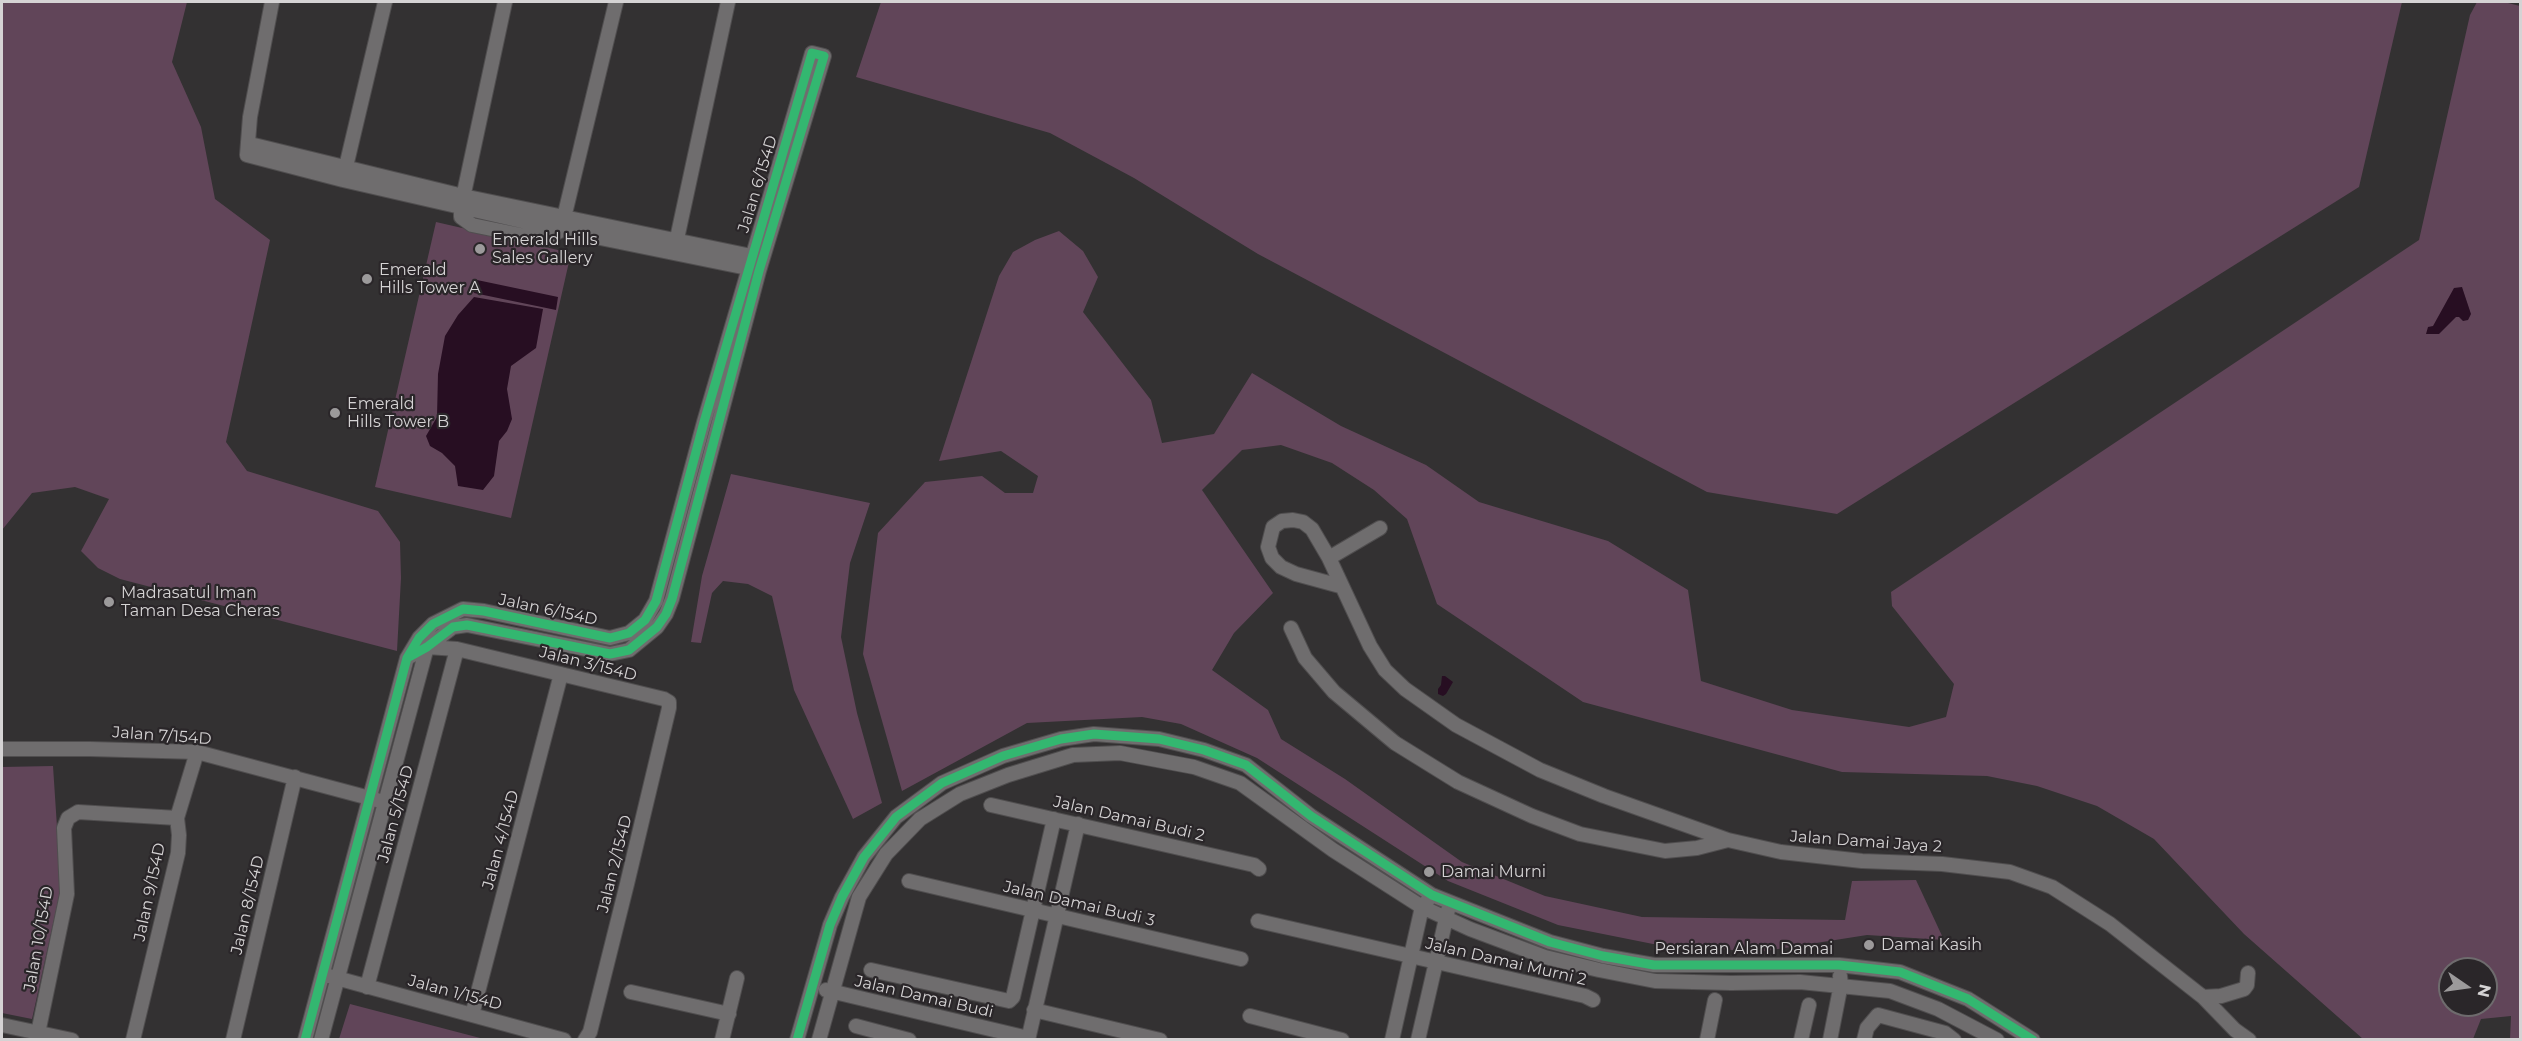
<!DOCTYPE html>
<html>
<head>
<meta charset="utf-8">
<style>
  body { margin:0 }
  #map { position:relative; width:2522px; height:1041px; overflow:hidden; background:#333132; font-family:Montserrat,sans-serif }
  canvas { display:block }
  .frame { position:absolute; inset:0; border:3px solid #d5d3d4; pointer-events:none }
  .north { position:absolute; left:2438px; top:957px; width:60px; height:60px; box-sizing:border-box; background:#2a2629; border:2px solid #6e6b6d; border-radius:50%; rotate:103deg; font-size:16px; font-weight:700; line-height:24px; text-align:center; color:#d5d3d4 }
  .north::after { content:''; display:block; margin:auto; width:21px; height:27px; background:#9c9a9b; clip-path:polygon(50% 0,100% 100%,50% 72%,0 100%) }
</style>
</head>
<body>
<div id="map">
<canvas width="2522" height="1041"></canvas>
<div class="frame"></div>
<div class="north">N</div>
</div>
<script>
const c = document.querySelector('canvas').getContext('2d');
c.lineJoin = 'round';
function paint(path, color) {
  c.fillStyle = color;
  c.fill(path, 'evenodd');
}
function poly(rows) {
  const path = new Path2D();
  for (const r of rows) {
    path.moveTo(r[0], r[1]);
    for (let i = 2; i < r.length; i += 2) path.lineTo(r[i], r[i + 1]);
  }
  return path;
}
function stroke(path, color, width, dash) {
  c.strokeStyle = color;
  c.lineWidth = width;
  c.lineCap = dash ? 'butt' : 'round';
  c.setLineDash(dash || []);
  c.stroke(path);
}
function drawText(font, color, halo, rows, align = 'center') {
  c.font = font + ' Montserrat,sans-serif';
  c.lineWidth = 4.5;
  c.setLineDash([]);
  c.textBaseline = 'middle';
  c.strokeStyle = halo;
  c.fillStyle = color;
  for (const [text, x, y, turn = 0] of rows) {
    c.save();
    c.translate(x, y);
    c.rotate((+turn || 0) * Math.PI / 180);
    c.textAlign = isNaN(turn) ? turn : align;
    if (halo) c.strokeText(text, 0, 0);
    c.fillText(text, 0, 0);
    c.restore();
  }
}
paint(poly([
  [2,2,187,2,172,62,201,127,215,199,270,240,226,442,247,471,378,511,400,542,401,578,397,651,120,579,98,568,81,551,109,499,75,487,32,493,2,530],
  [881,2,2402,2,2359,187,1837,514,1707,492,1258,254,1134,178,1050,133,856,77],
  [2477,2,2504,2,2520,6,2520,1039,2510,1039,2511,1016,2481,1019,2473,1039,2363,1039,2244,934,2154,839,2097,806,2037,786,1987,776,1842,772,1583,702,1437,604,1407,519,1374,490,1332,463,1281,445,1242,450,1202,490,1273,593,1234,633,1212,670,1268,710,1281,739,1345,779,1462,862,1545,896,1642,917,1845,920,1852,881,1916,880,1944,940,1867,935,1759,952,1653,944,1558,925,1448,881,1257,758,1181,724,1142,717,1027,723,902,791,863,654,878,533,925,482,982,476,1005,493,1033,493,1038,476,1001,451,939,461,999,276,1013,252,1035,240,1059,231,1083,251,1098,277,1083,312,1151,400,1162,443,1214,434,1252,373,1341,426,1426,465,1479,502,1608,541,1688,590,1701,681,1792,710,1909,727,1946,717,1954,684,1892,606,1891,592,2419,240,2470,15],
  [2450,969,2486,969,2486,1005,2450,1005],
  [436,222,571,253,511,518,375,487],
  [731,474,870,503,850,563,841,637,857,713,882,803,853,819,794,690,772,596,748,584,723,581,712,593,701,643,691,642,702,576],
  [53,766,61,888,32,1019,2,1013,2,767],
  [350,1004,484,1039,339,1039]
]), '#614559');
paint(poly([
  [477,280,558,297,556,310,474,293],
  [2462,287,2471,314,2468,320,2463,321,2459,317,2456,317,2439,334,2426,334,2428,327,2433,326,2454,288],
  [474,297,543,309,536,348,511,366,507,389,512,419,507,431,499,441,494,476,483,490,458,486,455,466,442,453,430,446,426,436,437,417,438,374,445,336,458,315],
  [1442,676,1445,676,1453,682,1446,694,1443,696,1438,694,1438,689,1441,685]
]), '#270e22');
const minor = poly([
  [272,2,250,117,247,155,343,180,561,230,757,270],
  [505,2,461,207,461,217,472,225,545,240,561,230,616,2],
  [248,146,254,145,463,196,761,258],
  [344,175,385,2],
  [675,248,728,2],
  [1329,558,1380,528],
  [1340,586,1296,574,1281,567,1272,558,1268,547,1273,527,1282,521,1293,520,1303,522,1312,529,1329,558,1370,646,1385,670,1405,689,1456,725,1540,770,1604,796,1728,840,1781,852,1862,861,1942,864,2010,872,2052,887,2110,924,2203,997,2235,1030,2249,1040],
  [1291,628,1305,658,1334,692,1395,743,1458,782,1532,816,1580,834,1665,851,1697,848,1728,840],
  [427,647,457,649,664,699,669,702,669,708,627,884,590,1032,585,1040],
  [2,749,90,749,197,752,377,800],
  [991,805,1254,865,1259,869],
  [909,881,1241,959],
  [1258,921,1585,996,1593,1000],
  [871,970,1009,1001,1013,997,1054,819],
  [329,976,564,1040],
  [367,987,457,649],
  [826,990,1028,1038],
  [631,992,729,1014],
  [2203,997,2221,996,2244,989,2247,985,2248,973],
  [1034,1010,1160,1040],
  [472,1015,561,674],
  [1250,1016,1342,1040],
  [2,1025,72,1040],
  [856,1026,909,1040],
  [38,1033,67,894,64,828,68,818,78,812,177,818],
  [133,1040,178,853,179,835,177,818,197,752],
  [233,1040,295,777],
  [305,1040,407,658,419,638,433,624,463,609,484,611,610,638,629,633,645,620,656,601,704,422,812,53,824,56,759,271,672,599,666,614,657,627,629,650,610,654,467,625,453,627,427,647,407,658],
  [321,1040,427,647],
  [722,1040,737,978],
  [797,1040,830,925,842,897,864,857,896,817,942,783,1003,756,1061,739,1094,734,1159,739,1204,750,1246,765,1311,816,1432,895,1550,942,1603,956,1654,965,1839,965,1900,972,1968,999,2033,1040],
  [819,1040,859,897,886,854,920,819,960,794,1008,775,1073,755,1120,753,1194,767,1240,783,1333,850,1422,907,1470,929,1545,957,1599,970,1655,981,1731,983,1800,982,1890,991,1938,1009,1997,1040],
  [1028,1040,1078,824],
  [1392,1040,1422,907,1428,900],
  [1418,1040,1448,910],
  [1707,1040,1715,1000],
  [1801,1040,1809,1005],
  [1830,1040,1841,984,1840,976],
  [1864,1040,1867,1028,1878,1015,1945,1033,1954,1040]
]);
stroke(minor, '#504e4f', 16);
stroke(minor, '#6f6d6e', 14);
stroke(poly([
  [305,1040,407,658,419,638,433,624,463,609,484,611,610,638,629,633,645,620,656,601,704,422,812,53,824,56,759,271,672,599,666,614,657,627,629,650,610,654,467,625,453,627,427,647,407,658],
  [797,1040,830,925,842,897,864,857,896,817,942,783,1003,756,1061,739,1094,734,1159,739,1204,750,1246,765,1311,816,1432,895,1550,942,1603,956,1654,965,1839,965,1900,972,1968,999,2033,1040]
]), '#33b770', 9);
for (const [x, y, r, color] of [
  [480,249,6,"#9c9a9b"],
  [367,279,6,"#9c9a9b"],
  [335,413,6,"#9c9a9b"],
  [109,602,6,"#9c9a9b"],
  [1429,872,6,"#9c9a9b"],
  [1869,945,6,"#9c9a9b"]
]) {
  const dot = new Path2D();
  dot.arc(x, y, r, 0, 2 * Math.PI);
  c.fillStyle = color;
  c.fill(dot);
  stroke(dot, '#2a2629', 2);
}
drawText('16px', '#d5d3d4', '#2a2629', [
  ["Jalan 6/154D",758,184,-73],
  ["Jalan 6/154D",548,610,12],
  ["Jalan 3/154D",588,664,14],
  ["Jalan 7/154D",162,736,4],
  ["Jalan 5/154D",396,814,-75],
  ["Jalan Damai Budi 2",1129,819,13],
  ["Jalan 4/154D",501,840,-75],
  ["Jalan Damai Jaya 2",1866,842,4],
  ["Jalan 2/154D",615,864,-76],
  ["Jalan 9/154D",150,892,-78],
  ["Jalan Damai Budi 3",1079,904,13],
  ["Jalan 8/154D",248,905,-77],
  ["Jalan 10/154D",39,939,-80],
  ["Persiaran Alam Damai",1744,949],
  ["Jalan Damai Murni 2",1506,962,13],
  ["Jalan 1/154D",455,993,15],
  ["Jalan Damai Budi",924,997,13]
]);
drawText('16px', '#d5d3d4', '#2a2629', [
  ["Emerald Hills",492,240],
  ["Sales Gallery",492,258],
  ["Emerald",379,270],
  ["Hills Tower A",379,288],
  ["Emerald",347,404],
  ["Hills Tower B",347,422],
  ["Madrasatul Iman",121,593],
  ["Taman Desa Cheras",121,611],
  ["Damai Murni",1441,872],
  ["Damai Kasih",1881,945]
], 'left');
</script>
</body>
</html>
